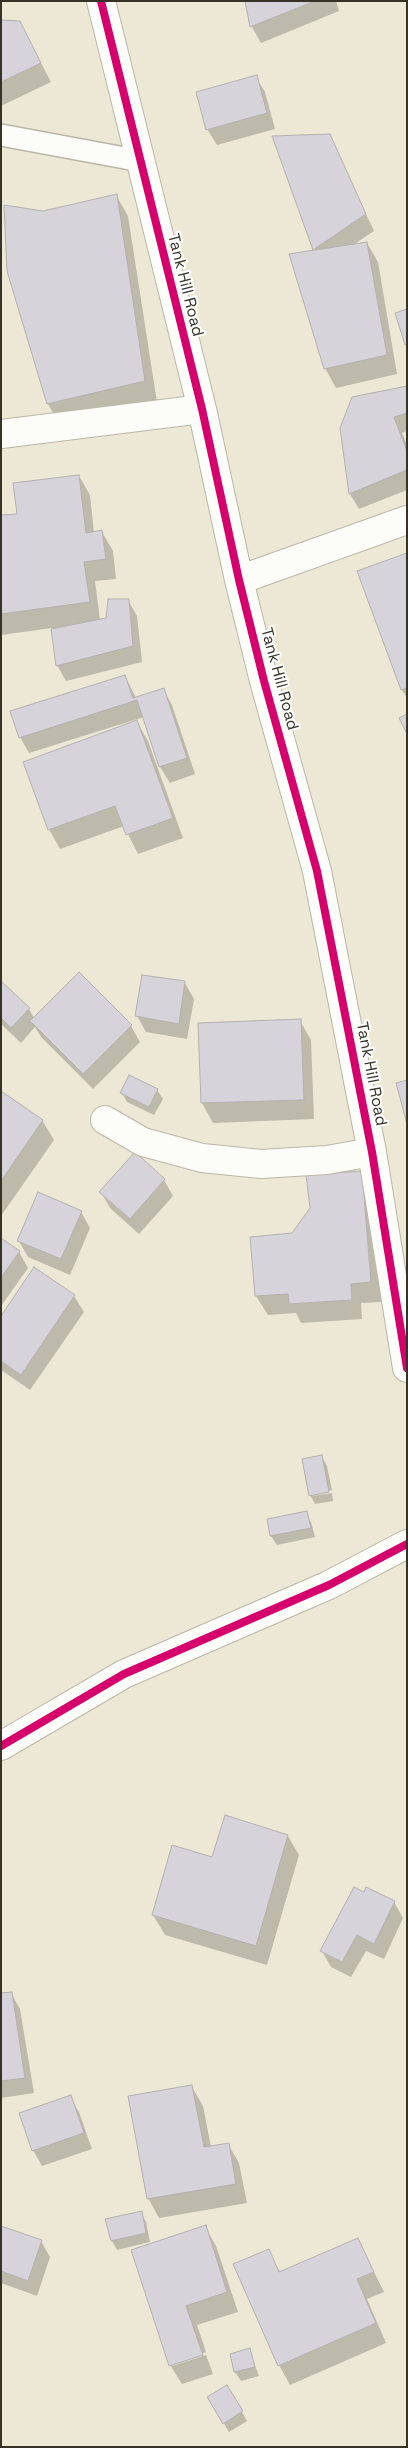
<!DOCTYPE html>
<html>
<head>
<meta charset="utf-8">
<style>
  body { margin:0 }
  #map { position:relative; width:408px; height:2448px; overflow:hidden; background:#ede8d6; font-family:"Space Grotesk",sans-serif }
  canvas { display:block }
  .frame { position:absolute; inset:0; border:2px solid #363326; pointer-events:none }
</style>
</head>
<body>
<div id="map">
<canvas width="408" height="2448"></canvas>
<div class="frame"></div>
</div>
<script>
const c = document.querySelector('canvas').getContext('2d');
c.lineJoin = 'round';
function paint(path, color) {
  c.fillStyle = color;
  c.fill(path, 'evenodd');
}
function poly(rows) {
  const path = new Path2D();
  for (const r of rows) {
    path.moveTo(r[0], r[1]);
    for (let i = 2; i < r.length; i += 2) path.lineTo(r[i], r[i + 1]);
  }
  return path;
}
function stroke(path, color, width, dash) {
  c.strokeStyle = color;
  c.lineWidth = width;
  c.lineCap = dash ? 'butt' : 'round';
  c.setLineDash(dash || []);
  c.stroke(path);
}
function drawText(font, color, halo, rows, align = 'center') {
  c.font = font + ' "Space Grotesk",sans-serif';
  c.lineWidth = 4;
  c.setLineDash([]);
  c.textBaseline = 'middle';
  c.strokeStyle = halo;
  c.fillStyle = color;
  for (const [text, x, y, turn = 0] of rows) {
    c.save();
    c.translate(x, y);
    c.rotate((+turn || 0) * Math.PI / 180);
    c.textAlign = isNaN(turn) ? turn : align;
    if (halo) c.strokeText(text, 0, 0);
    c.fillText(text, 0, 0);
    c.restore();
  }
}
paint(poly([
  [247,1,336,1,339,11,261,43,252,27],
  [1,22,30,42,51,82,1,106],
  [256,77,265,92,275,129,217,145,207,129],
  [329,135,374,231,353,245,367,243,378,262,397,374,336,388,325,368,315,251,274,137],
  [116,195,128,216,157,402,60,425,48,404,43,212],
  [407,387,407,431,402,433,407,445,407,490,359,509,350,494,342,428],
  [79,476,90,495,94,533,102,532,113,551,116,579,95,581,100,620,107,619,128,600,137,616,142,662,66,681,57,665,52,628,1,635,1,517,18,515],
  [407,555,407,698,402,690],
  [125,676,136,698,163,689,172,705,195,774,170,783,160,767,144,717,29,753,20,737],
  [137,722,148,741,183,838,138,854,124,826,60,849,49,829],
  [1,983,29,1009,34,1018,131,1026,140,1042,93,1089,41,1037,35,1027,21,1043,1,1024],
  [185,983,194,999,187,1039,146,1032,137,1016],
  [300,1021,311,1040,314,1119,213,1123,202,1103,199,1024],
  [157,1090,163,1099,154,1115,127,1102,122,1093],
  [1,1092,42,1120,54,1140,1,1216],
  [361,1173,372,1192,381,1302,361,1303,362,1319,301,1323,296,1313,268,1315,256,1296,252,1238,293,1234],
  [164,1180,173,1196,139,1234,110,1208,101,1192],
  [81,1212,90,1228,70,1275,28,1257,19,1241],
  [1,1239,19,1252,28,1268,1,1306],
  [35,1269,74,1296,84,1312,30,1390,1,1370,1,1318],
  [322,1457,327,1466,332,1490,311,1494,311,1496,332,1493,333,1501,315,1504,310,1495],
  [306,1513,311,1522,315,1537,277,1545,271,1536,268,1520],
  [288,1836,299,1855,267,1965,165,1935,153,1915,213,1858],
  [365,1894,394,1902,403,1918,384,1959,366,1951,351,1977,331,1967,322,1951],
  [11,1993,20,2009,34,2093,1,2098,1,1995],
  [192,2087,203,2106,211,2147,228,2144,239,2163,247,2203,159,2218,148,2198],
  [70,2097,79,2112,92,2149,42,2166,33,2150],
  [141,2213,146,2222,150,2242,117,2250,112,2241],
  [205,2227,216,2246,238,2312,197,2325,206,2352,172,2363,172,2366,206,2355,213,2374,182,2384,170,2365],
  [1,2230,41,2241,50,2257,37,2296,1,2283],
  [358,2240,384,2292,367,2299,386,2343,290,2385,279,2365,268,2251,281,2273],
  [249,2350,259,2376,241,2381,235,2372,231,2355],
  [209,2398,242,2412,247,2421,229,2432]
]), '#0003');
const building = poly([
  [245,1,315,1,250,27,245,1],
  [1,20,20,21,41,63,1,82,1,20],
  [257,75,267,113,206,130,196,92,257,75],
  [330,134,366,214,313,250,272,136,330,134],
  [117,194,145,381,47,404,7,271,4,205,43,211,117,194],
  [367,242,387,355,324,369,289,254,367,242],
  [407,309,407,344,405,345,395,313,407,309],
  [407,386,407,413,394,417,407,451,407,470,349,494,340,428,352,397,407,386],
  [79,475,86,533,102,530,106,559,84,562,90,602,1,614,1,515,17,514,13,483,79,475],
  [407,553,407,688,401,690,357,571,407,553],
  [108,599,129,599,133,646,56,666,51,629,106,618,108,599],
  [125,675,133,698,164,688,187,758,159,767,137,700,19,738,10,711,125,675],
  [407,714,407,734,399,718,407,714],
  [137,720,173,818,126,835,115,806,48,830,23,762,137,720],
  [79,972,132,1025,83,1074,30,1021,79,972],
  [142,975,185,981,179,1024,135,1016,142,975],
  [1,981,30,1008,11,1028,1,1018,1,981],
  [301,1019,304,1100,201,1103,198,1023,301,1019],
  [129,1075,158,1089,149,1107,120,1093,129,1075],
  [407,1080,407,1124,396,1083,407,1080],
  [1,1091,43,1120,1,1181,1,1091],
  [135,1152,165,1179,130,1219,99,1192,135,1152],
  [362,1171,371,1282,351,1284,352,1300,289,1304,288,1294,255,1296,250,1237,292,1233,310,1208,306,1175,362,1171],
  [38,1192,82,1211,61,1259,17,1241,38,1192],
  [1,1238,20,1251,1,1278,1,1238],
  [34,1267,75,1295,21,1375,1,1361,1,1316,34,1267],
  [322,1455,329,1492,309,1496,302,1459,322,1455],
  [307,1511,311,1528,270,1536,267,1519,307,1511],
  [225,1815,288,1835,256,1946,152,1915,172,1845,212,1857,225,1815],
  [354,1887,364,1892,366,1887,395,1901,374,1944,357,1935,342,1962,320,1951,354,1887],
  [12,1992,25,2078,1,2081,1,1993,12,1992],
  [192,2085,204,2147,229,2143,236,2184,147,2199,128,2096,192,2085],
  [71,2095,84,2133,32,2151,19,2113,71,2095],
  [142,2211,146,2233,111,2241,105,2219,142,2211],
  [206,2225,227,2292,186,2306,203,2355,169,2366,131,2250,206,2225],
  [1,2226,42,2240,28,2281,1,2271,1,2226],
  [358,2238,374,2272,357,2279,376,2323,278,2366,233,2264,269,2249,279,2272,358,2238],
  [250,2348,255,2367,234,2372,230,2354,250,2348],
  [227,2385,243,2411,223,2424,207,2397,227,2385]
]);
paint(building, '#d6d3db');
stroke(building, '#b3b0ae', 1);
const lane = poly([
  [1,135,141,161]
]);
const street = poly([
  [101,1,202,409,239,580,264,681,317,871,372,1152,407,1368],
  [1,434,202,409],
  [239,580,407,520],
  [105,1120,143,1142,202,1158,261,1164,327,1160,372,1152],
  [1,1746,124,1674,329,1585,407,1544]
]);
stroke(lane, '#bab6a8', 24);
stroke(street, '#bab6a8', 30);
stroke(lane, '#fcfcf9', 21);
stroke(street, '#fcfcf9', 28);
stroke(poly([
  [101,1,202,409,239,580,264,681,317,871,372,1152,407,1368],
  [1,1746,124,1674,329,1585,407,1544]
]), '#d6006c', 8);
drawText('16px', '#363326', '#fff', [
  ["Tank Hill Road",185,285,76],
  ["Tank Hill Road",279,679,75],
  ["Tank Hill Road",371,1074,79]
]);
</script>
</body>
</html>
